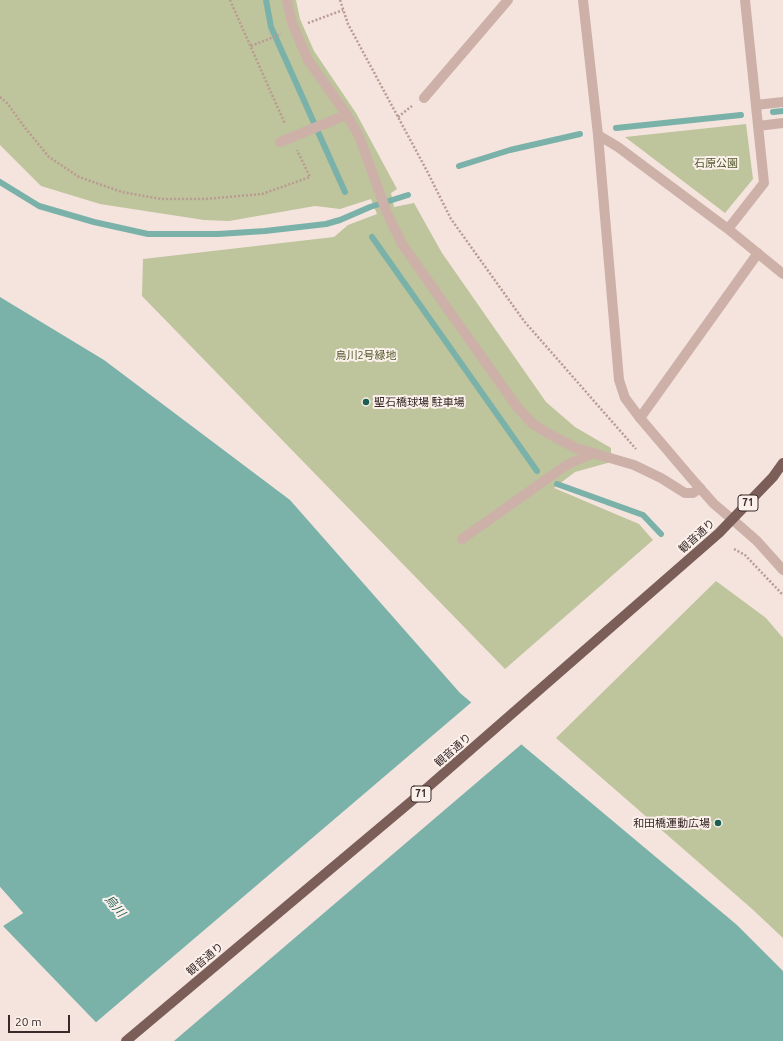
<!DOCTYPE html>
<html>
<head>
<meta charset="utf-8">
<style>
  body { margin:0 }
  #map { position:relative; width:783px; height:1041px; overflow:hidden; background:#f4e4dd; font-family:Ubuntu,sans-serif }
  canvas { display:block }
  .scale { position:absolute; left:8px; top:1015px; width:62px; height:18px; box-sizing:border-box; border:2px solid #392a29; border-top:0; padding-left:5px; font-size:12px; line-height:14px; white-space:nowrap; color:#392a29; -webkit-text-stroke:3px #fbf0ea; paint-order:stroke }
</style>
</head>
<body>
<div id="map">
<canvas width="783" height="1041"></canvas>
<div class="scale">20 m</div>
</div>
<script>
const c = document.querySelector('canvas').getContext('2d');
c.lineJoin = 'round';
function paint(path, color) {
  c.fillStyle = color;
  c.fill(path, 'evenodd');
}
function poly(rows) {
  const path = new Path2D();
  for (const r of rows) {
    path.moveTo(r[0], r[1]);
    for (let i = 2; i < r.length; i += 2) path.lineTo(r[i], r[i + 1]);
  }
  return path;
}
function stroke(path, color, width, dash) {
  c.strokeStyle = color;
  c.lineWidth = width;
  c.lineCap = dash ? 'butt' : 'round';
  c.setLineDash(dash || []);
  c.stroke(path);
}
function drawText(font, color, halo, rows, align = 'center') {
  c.font = font + ' Ubuntu,"Noto Sans JP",sans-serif';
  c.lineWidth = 4;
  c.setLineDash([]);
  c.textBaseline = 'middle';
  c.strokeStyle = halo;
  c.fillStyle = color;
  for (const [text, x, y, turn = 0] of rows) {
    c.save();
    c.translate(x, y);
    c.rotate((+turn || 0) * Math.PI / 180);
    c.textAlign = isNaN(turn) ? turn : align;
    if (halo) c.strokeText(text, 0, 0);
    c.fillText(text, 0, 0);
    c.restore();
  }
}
paint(poly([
  [0,0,296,0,300,19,314,51,356,113,397,189,391,193,394,207,414,203,442,253,546,402,575,427,611,448,611,462,575,472,554,488,639,524,653,540,505,669,142,296,143,259,334,237,348,225,377,214,371,199,340,209,315,206,229,221,204,220,100,204,41,186,0,145],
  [746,124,753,179,725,213,625,137],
  [716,581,766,618,783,638,783,938,751,908,556,738]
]), '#bec49c');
paint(poly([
  [0,297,104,360,290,500,460,693,737,925,783,971,783,1041,114,1041,3,926,23,913,0,887]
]), '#7ab2aa');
paint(poly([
  [473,701,523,743,174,1041,111,1041,94,1024],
  [0,887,23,913,1,927,1,925,20,912,0,890]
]), '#f4e4dd');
stroke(poly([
  [266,0,271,27,345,192],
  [773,112,783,111],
  [616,128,741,115],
  [459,166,510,150,580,134],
  [0,182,39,206,94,222,148,234,218,234,265,231,326,224,340,220,370,207,408,195],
  [372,237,537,471],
  [557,484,643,515,661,534]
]), '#7ab2aa', 6);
stroke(poly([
  [230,0,285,124],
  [340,0,348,24,427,171,451,219,524,321,636,449],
  [308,23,343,10],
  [251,46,281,34],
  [0,97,7,103,26,129,49,157,79,177,122,192,161,199,205,199,262,194,310,177,297,150],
  [398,117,412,106],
  [734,549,745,555,783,595]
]), '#b99b92', 2.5, [2, 2]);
stroke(poly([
  [287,0,292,23,308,60,345,112,359,136,387,213,402,244,517,407,533,424,549,434,576,448,634,465,661,478,685,493,693,493,700,488],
  [756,105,783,102],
  [758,126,783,123],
  [280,142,346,115],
  [462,539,568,464,594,453]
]), '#cdb1a8', 10);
stroke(poly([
  [424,98,508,0],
  [598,135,618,147,728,229,783,274],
  [728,229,764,183,745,0],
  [640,418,758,253],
  [733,520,757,541,783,570]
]), '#cdb1a8', 10);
stroke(poly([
  [583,0,598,135,619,380,625,398,640,418,691,478,714,504,733,520]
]), '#cdb1a8', 10);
stroke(poly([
  [126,1041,420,794,719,533,773,477,783,463]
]), '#7c5e59', 10);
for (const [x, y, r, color] of [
  [366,402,4,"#1c5d54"],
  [718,823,4,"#1c5d54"]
]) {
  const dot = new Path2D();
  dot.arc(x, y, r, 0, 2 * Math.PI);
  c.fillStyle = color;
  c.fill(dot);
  stroke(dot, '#fbf0ea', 1.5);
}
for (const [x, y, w] of [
  [748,503,20],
  [421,794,20]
]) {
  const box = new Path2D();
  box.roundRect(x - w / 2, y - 8, w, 16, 3);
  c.fillStyle = '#fbf0ea';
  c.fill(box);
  stroke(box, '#392a29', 1);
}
drawText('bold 10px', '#392a29', null, [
  ["71",748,503],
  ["71",421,794]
]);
drawText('11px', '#51592b', '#fbf0ea', [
  ["石原公園",716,163],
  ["烏川2号緑地",366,355]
]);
drawText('11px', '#392a29', '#fbf0ea', [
  ["聖石橋球場 駐車場",374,402],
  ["和田橋運動広場",710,823,"right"]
], 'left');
drawText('11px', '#392a29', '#fbf0ea', [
  ["観音通り",697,536,-42],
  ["観音通り",453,750,-41],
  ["観音通り",205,959,-40]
]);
drawText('italic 12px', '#1c5d54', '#fbf0ea', [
  ["烏川",115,906,50]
]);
</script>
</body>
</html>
